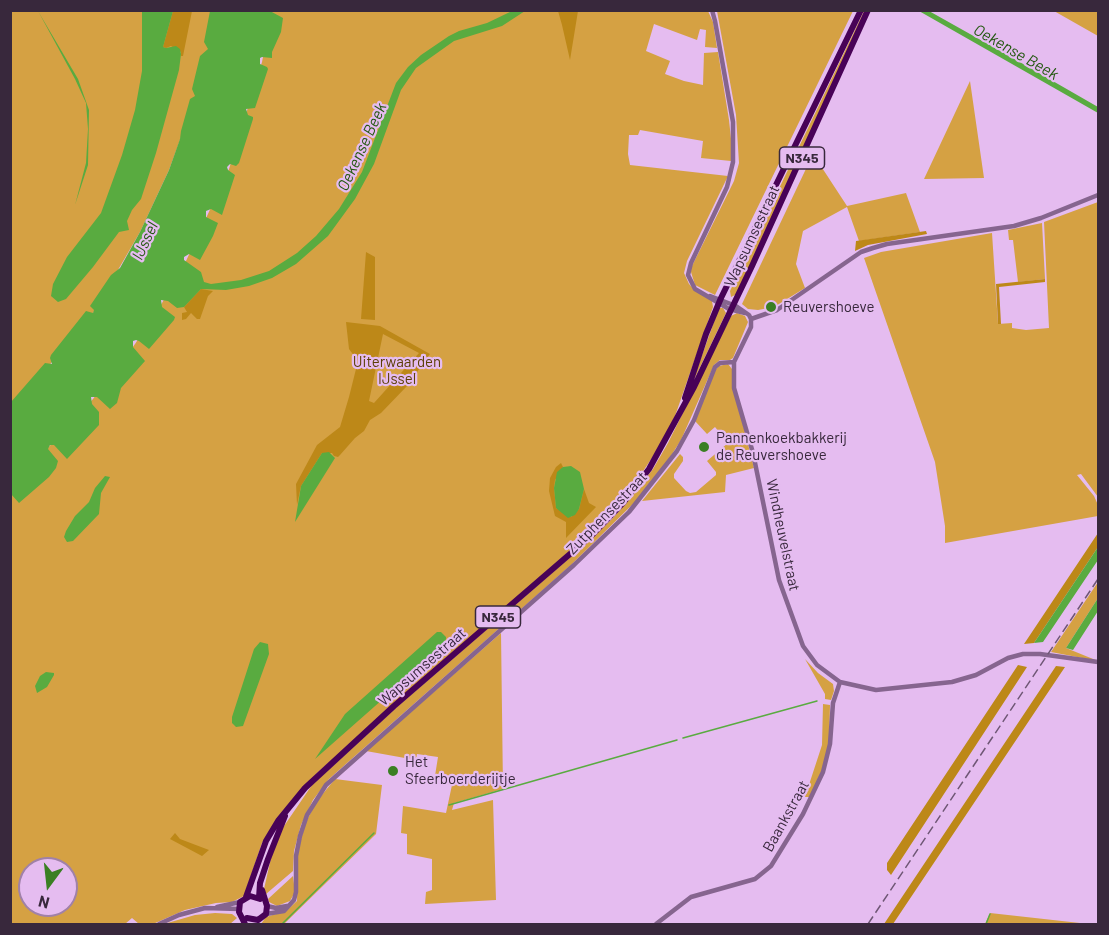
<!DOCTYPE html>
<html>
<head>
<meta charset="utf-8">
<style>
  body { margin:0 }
  #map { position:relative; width:1109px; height:935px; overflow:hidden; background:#e5bcf0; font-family:Barlow,sans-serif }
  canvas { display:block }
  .frame { position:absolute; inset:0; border:12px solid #38283c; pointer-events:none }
  .north { position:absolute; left:18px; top:857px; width:60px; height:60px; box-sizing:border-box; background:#e5bcf0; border:2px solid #a081a8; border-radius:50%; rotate:195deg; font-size:16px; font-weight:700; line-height:24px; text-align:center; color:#38283c }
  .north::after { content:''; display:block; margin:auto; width:21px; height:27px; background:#3a7f23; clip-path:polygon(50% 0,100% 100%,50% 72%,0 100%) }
</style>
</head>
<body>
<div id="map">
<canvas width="1109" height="935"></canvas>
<div class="frame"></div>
<div class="north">N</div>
</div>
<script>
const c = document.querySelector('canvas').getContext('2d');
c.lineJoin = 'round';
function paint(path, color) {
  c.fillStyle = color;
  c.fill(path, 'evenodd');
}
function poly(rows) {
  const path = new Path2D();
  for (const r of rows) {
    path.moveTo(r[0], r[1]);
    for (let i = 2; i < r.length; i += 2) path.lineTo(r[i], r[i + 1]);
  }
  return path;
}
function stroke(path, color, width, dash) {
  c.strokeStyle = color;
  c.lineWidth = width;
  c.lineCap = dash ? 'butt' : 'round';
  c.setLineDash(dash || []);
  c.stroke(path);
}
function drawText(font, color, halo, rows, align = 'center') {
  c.font = font + ' Barlow,sans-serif';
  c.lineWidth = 4.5;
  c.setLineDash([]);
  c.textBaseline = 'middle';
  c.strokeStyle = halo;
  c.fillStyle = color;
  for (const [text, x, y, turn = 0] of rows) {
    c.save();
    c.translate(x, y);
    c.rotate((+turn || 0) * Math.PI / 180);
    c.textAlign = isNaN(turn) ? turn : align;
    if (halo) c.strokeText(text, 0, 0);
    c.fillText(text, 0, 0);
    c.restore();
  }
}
paint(poly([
  [10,11,218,11,210,49,196,96,169,170,140,232,93,313,10,412],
  [272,11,708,11,713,22,717,48,705,47,706,30,700,29,697,40,654,24,646,51,670,61,665,74,684,81,703,85,704,53,718,52,729,120,732,148,731,161,701,158,703,141,640,130,638,135,629,135,628,154,630,165,728,176,687,261,684,273,689,284,696,291,712,301,713,307,675,416,658,449,633,486,590,533,317,773,270,830,262,843,244,896,232,902,216,903,185,910,153,924,139,924,132,918,125,924,11,924,10,489,93,399,135,344,162,303,186,261,229,169,262,62],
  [30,869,66,869,66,905,30,905],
  [717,11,853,11,715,295,695,285,691,272,691,268,734,181,739,163,736,115],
  [864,11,866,11,737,294,731,297,730,291],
  [1054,11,1098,11,1098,36],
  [970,81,984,178,924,179],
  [813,154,847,206,906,193,920,232,859,241,847,207,803,231,796,264,805,288,774,307,758,310,748,309,742,304],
  [1098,202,1098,497,1081,474,1077,475,1094,496,1098,505,1098,516,945,543,945,526,935,462,864,258,881,252,992,233,998,324,1012,323,1012,328,1026,330,1049,328,1044,222],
  [1042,223,1045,279,1018,282,1013,240,1009,240,1008,230],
  [719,308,723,308,726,313,691,386],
  [737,313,745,316,748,322,733,358,730,360,720,360,714,365,681,440,667,462,636,501,572,564,329,779,313,800,301,825,294,851,293,871,266,894,264,889,271,858,282,829,312,785,397,707,580,549,612,519,631,497,653,469,668,443,731,316],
  [728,364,732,369,732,381,754,468,726,475,725,492,642,501,680,454,683,457,683,461,674,474,674,478,686,491,690,493,696,492,716,475,716,472,707,461,728,443,715,427,707,434,695,421,715,370,719,366],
  [1098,582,1098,598,1066,648,1098,661,1051,652],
  [501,633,503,789,454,803,452,810,493,800,496,900,425,904,426,892,432,890,432,859,407,854,407,834,401,833,403,806,446,813,452,785,434,782,438,757,417,754,416,760,366,751],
  [805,659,818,673,833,684,834,691,831,700,825,699,825,694],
  [823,704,830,705,829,744,822,770,810,797,805,797,822,745],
  [335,779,382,785,376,834,284,924,261,924,266,917,286,911,297,901,298,851,305,824,316,802],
  [293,876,295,892,290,901,277,906,269,902,268,899],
  [215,913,232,914,237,918,230,924,164,924,195,915],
  [990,913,1089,924,985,924]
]), '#d5a143');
paint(poly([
  [173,11,192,11,183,56,181,56,181,52,171,46,166,48,163,47],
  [558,11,578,11,570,60,562,25],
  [926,231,927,234,868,245,855,251,856,241],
  [366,252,375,257,375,320,361,319],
  [1045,279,1045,282,999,287,1001,324,998,324,996,284],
  [201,289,213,291,208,296,200,319,197,319,191,313,186,319,182,320,182,313,187,312,184,307],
  [346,322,380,326,430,354,407,386,381,413,370,420,364,431,355,438,340,455,338,457,334,456,332,453,322,453,301,486,297,505,296,484,317,445,340,427,349,397,358,361,349,349],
  [383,334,419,353,374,403,369,401],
  [561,463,563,467,555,480,554,488,556,508,571,517,579,509,584,489,589,503,596,507,566,538,566,522,555,516,549,491,550,478,556,467],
  [1098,533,1098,547,1034,643,1024,644],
  [1018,665,1027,667,891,875,887,870,887,863],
  [1056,666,1065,667,893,924,884,924],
  [175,833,180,839,209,850,202,856,170,839]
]), '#bd8818');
paint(poly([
  [38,11,78,79,89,110,88,165,75,205,86,163,88,129,86,103,75,79],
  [142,11,173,11,163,47,166,48,176,46,180,49,181,54,179,70,156,153,141,199,132,210,127,221,129,230,119,232,93,267,66,299,58,302,51,296,53,284,67,257,101,213,122,155,135,110,142,71],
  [210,11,270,11,283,18,281,32,272,52,272,58,262,57,260,58,260,64,267,67,268,69,255,108,246,109,248,115,253,117,253,119,239,163,236,166,230,164,227,167,228,170,235,175,222,215,211,209,206,211,206,217,218,223,213,236,200,260,189,254,184,257,184,260,201,272,204,282,211,284,241,280,269,271,297,253,316,236,339,209,362,172,396,83,408,67,421,55,449,36,459,31,487,23,512,11,525,11,502,26,454,41,416,68,401,90,374,164,355,199,328,236,296,264,272,278,249,286,226,290,201,289,184,307,177,308,168,301,161,300,162,307,175,317,174,320,149,349,139,341,136,340,133,341,133,347,145,361,121,388,117,403,110,409,97,397,91,397,92,404,99,412,99,425,67,459,54,445,50,445,48,449,58,461,56,468,49,477,19,503,11,494,11,402,45,363,52,364,50,358,51,355,86,311,93,313,94,310,90,306,111,275,120,268,140,232,169,170,180,139,181,131,190,99,195,96,192,89,200,56,208,49,204,42],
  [919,11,929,11,1011,57,1098,107,1098,113],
  [329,452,335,458,295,522,301,486,322,453],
  [571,466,580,472,584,489,579,509,575,515,568,518,556,508,554,488,557,472,563,467],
  [105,476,110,477,101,493,99,514,73,541,67,542,64,537,66,531,75,516,89,502,95,488],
  [1098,547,1098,560,1043,642,1034,643],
  [1098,598,1098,611,1073,650,1066,648],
  [437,632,441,632,446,637,446,639,442,647,315,759,345,714],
  [260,642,268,644,269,654,243,726,236,727,232,723,232,717,254,649],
  [46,672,54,673,54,675,47,687,37,693,35,686,40,676]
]), '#59ab40');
stroke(poly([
  [683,738,817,701],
  [449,805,677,740],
  [282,924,374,833],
  [986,924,990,914]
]), '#59ab40', 1.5);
stroke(poly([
  [712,10,715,21,733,122,733,162,727,187,691,263,688,275,695,289,729,309,745,313],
  [710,296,736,306,749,315,751,319],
  [751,319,751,327,734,362,734,388,753,453,779,580,803,646,817,665,840,682,876,690,952,682,976,675,1008,658,1023,654,1040,654,1098,662],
  [751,319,777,310,861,252,873,248,887,244,1014,226,1041,218,1098,195],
  [267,906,276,908,287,906],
  [217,907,240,902],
  [266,914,284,911,294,900,296,892,296,856,300,836,307,815,326,785,574,565,629,512,677,451,694,420,715,367,720,363,734,362],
  [159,924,179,915,205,908,239,909],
  [656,924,691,897,755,879,771,866,803,814,823,772,830,744,833,703,840,682]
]), '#86658f', 4.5);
stroke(poly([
  [685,398,706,334,721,298,861,10],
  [246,897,266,841,278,821,305,788,394,706,592,535,623,503,649,469,694,387,752,266,868,10],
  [259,898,260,883,268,859,285,816],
  [247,918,258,920,266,914,267,906,262,890],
  [245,924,239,912,240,902,250,896,260,899]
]), '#480257', 6);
stroke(poly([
  [868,924,1098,579]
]), '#6f5775', 1.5, [9, 4.5]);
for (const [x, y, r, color] of [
  [771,307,6,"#3a7f23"],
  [704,447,6,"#3a7f23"],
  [393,771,6,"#3a7f23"]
]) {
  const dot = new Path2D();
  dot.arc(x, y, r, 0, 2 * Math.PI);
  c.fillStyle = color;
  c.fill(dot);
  stroke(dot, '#e5bcf0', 2);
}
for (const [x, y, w] of [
  [802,158,45],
  [498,617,45]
]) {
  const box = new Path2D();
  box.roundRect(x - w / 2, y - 11, w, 22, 4.5);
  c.fillStyle = '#e5bcf0';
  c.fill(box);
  stroke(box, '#38283c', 1.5);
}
drawText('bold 14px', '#38283c', null, [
  ["N345",802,158],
  ["N345",498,617]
]);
drawText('15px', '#38283c', '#e5bcf0', [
  ["Wapsumsestraat",752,236,-65],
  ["Zutphensestraat",607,513,-46],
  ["Windheuvelstraat",783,535,78],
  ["Wapsumsestraat",422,667,-41],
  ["Baankstraat",786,816,-61]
]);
drawText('15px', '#38283c', '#e5bcf0', [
  ["Reuvershoeve",783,307],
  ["Pannenkoekbakkerij",716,438],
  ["de Reuvershoeve",716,455],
  ["Het",405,762],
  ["Sfeerboerderijtje",405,779]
], 'left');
drawText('15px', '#5b3f05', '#e5bcf0', [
  ["Uiterwaarden",397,362],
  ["IJssel",397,379]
]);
drawText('italic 16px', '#235810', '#e5bcf0', [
  ["Oekense Beek",1016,52,30],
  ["Oekense Beek",362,147,-65],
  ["IJssel",145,241,-65]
]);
</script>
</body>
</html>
